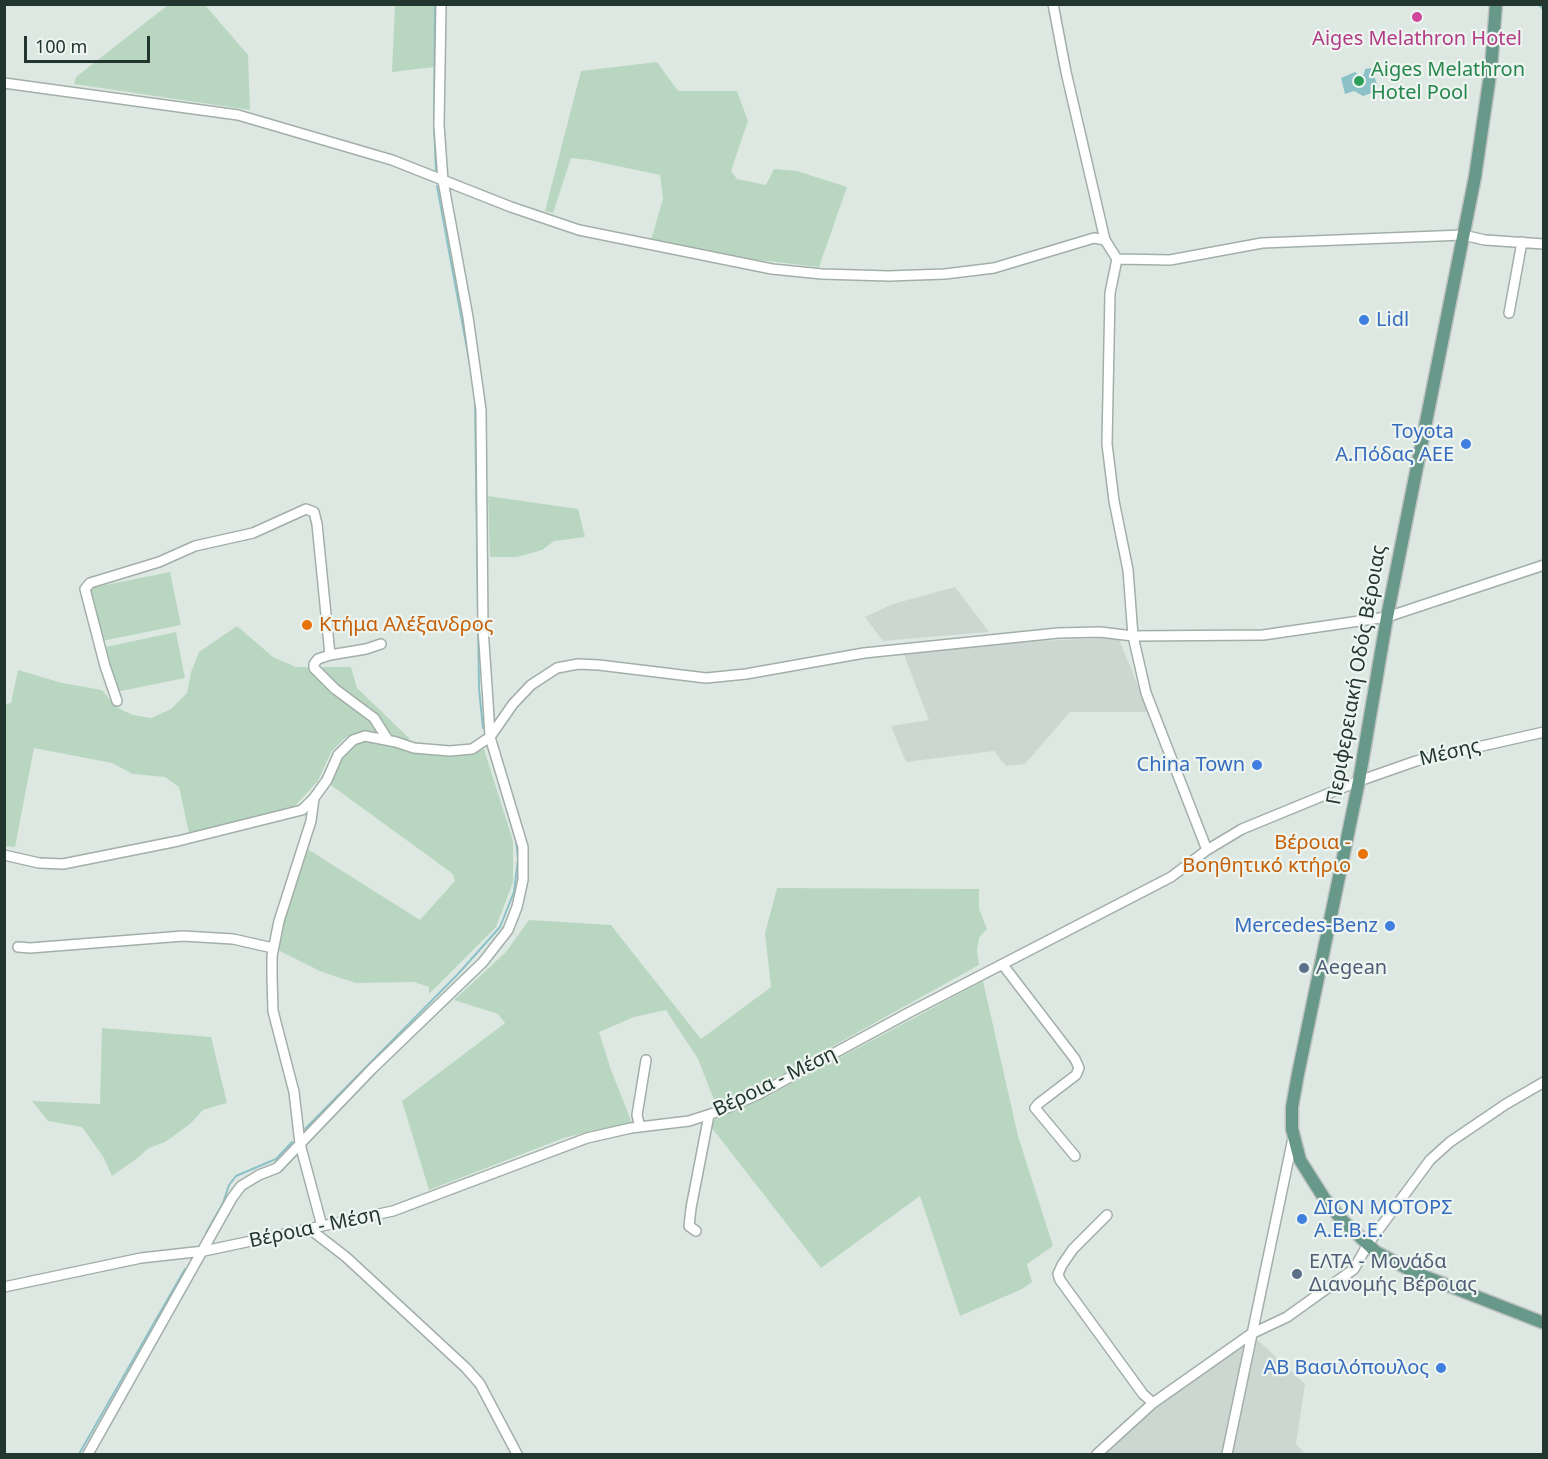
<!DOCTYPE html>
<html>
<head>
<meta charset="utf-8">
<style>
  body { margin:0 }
  #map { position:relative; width:1548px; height:1459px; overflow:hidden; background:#dee8e3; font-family:"Noto Sans",sans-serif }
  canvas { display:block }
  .frame { position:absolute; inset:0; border:6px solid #22352f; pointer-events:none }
  .scale { position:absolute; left:24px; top:36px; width:126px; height:27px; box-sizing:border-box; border:3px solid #22352f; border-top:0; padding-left:8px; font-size:18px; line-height:21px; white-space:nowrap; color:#22352f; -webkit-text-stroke:4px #eef5f1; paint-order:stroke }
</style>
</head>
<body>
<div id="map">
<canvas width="1548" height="1459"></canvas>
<div class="frame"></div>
<div class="scale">100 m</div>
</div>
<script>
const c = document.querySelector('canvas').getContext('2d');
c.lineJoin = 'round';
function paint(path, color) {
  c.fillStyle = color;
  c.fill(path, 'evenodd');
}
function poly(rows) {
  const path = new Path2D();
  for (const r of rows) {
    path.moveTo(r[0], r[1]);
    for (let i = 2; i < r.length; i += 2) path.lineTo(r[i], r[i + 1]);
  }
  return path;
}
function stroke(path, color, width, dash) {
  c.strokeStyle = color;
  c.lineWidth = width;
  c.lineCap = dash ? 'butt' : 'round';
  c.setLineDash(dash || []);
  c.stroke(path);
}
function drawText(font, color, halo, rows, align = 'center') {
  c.font = font + ' "Noto Sans",sans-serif';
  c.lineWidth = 4.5;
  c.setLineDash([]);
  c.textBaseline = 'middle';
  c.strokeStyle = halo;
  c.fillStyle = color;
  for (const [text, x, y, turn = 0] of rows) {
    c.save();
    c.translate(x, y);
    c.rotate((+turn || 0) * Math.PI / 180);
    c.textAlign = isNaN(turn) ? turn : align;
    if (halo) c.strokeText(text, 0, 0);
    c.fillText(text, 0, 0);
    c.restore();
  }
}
paint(poly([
  [955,587,989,632,883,641,865,617,893,604],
  [1118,637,1149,712,1070,712,1025,764,1006,766,994,751,906,762,891,726,929,720,903,652,945,646],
  [1248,1331,1305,1384,1296,1444,1305,1454,1214,1454,1211,1453,1209,1454,1092,1454,1144,1403]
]), '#cdd7d2');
paint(poly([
  [168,5,205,5,248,55,250,110,74,84,76,77],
  [395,5,435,5,434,67,392,72],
  [657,62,678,91,737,91,748,121,731,171,737,179,766,185,774,169,797,171,847,187,819,267,741,258,651,240,663,199,660,175,589,160,571,158,553,213,545,211,581,71],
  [488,496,578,509,585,537,554,541,542,550,517,557,490,557],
  [170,572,181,625,102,641,90,588],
  [237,626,273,657,296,667,351,667,357,688,410,739,405,741,367,732,352,735,345,738,331,752,318,781,294,807,189,833,179,787,165,777,133,774,112,763,34,748,15,847,5,846,4,704,11,703,18,670,62,683,102,690,116,707,133,715,151,718,171,709,187,693,191,672,199,652],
  [176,632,185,678,116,692,106,647],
  [364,739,472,752,484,749,513,841,513,882,496,927,429,994,429,987,414,982,356,983,322,972,276,949,306,848,420,920,455,881,453,874,328,783,340,757,354,743],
  [777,888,979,889,979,909,987,929,979,938,977,951,979,965,770,1081,716,1105,698,1059,666,1010,634,1017,599,1032,611,1070,632,1123,595,1130,564,1138,429,1190,402,1101,505,1023,498,1014,454,1000,506,952,529,920,611,925,701,1039,771,987,765,933],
  [983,981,1018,1136,1053,1246,1027,1264,1032,1282,1022,1289,960,1316,920,1196,821,1268,712,1128,714,1120,770,1095],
  [102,1028,211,1037,227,1103,203,1110,190,1124,165,1142,149,1148,135,1160,112,1176,104,1158,82,1127,48,1121,32,1101,100,1104]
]), '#b9d7c0');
paint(poly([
  [1371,68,1377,84,1372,93,1363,96,1354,91,1345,94,1341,78,1355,72,1360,76,1364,74,1365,69]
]), '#8cc1c7');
stroke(poly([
  [435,4,434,124,436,171],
  [1538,4,1544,10],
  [437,186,470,365],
  [475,401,479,689,483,728],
  [305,1129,458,974,500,927,514,892,518,859,516,840,488,747],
  [206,1233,223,1203,229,1185,236,1176,276,1159,292,1142],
  [79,1454,185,1269]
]), '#8cc1c7', 2);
const minor = poly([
  [1053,4,1066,72,1105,240],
  [4,83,238,115,392,160,511,207,579,230,772,269,822,274,889,276,945,274,994,268,1094,238,1105,240,1117,259,1170,260,1262,243,1463,235,1485,240,1544,244],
  [1117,259,1110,293,1107,444,1114,501,1128,570,1133,636,1146,693,1207,850],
  [1509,313,1522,242],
  [381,644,366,649,330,655,318,659,314,664,314,668,335,689,374,718,388,740],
  [117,701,105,666,85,589,90,583,159,562,195,546,253,533,306,509,314,512,317,524,330,655],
  [314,798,311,821,279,921,272,956,272,977,273,1011,294,1092,300,1144,322,1226],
  [4,855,39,863,63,864,178,841,302,810,314,798,327,780,338,755,353,740,365,736,396,742,414,748,450,751,472,749,490,737,513,704,531,685,557,668,578,664,599,665,706,678,746,674,864,653,1058,633,1100,632,1133,636,1263,635,1387,617,1544,565],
  [18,947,30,948,183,936,233,939,273,948],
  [1003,965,1075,1059,1079,1068,1076,1075,1038,1104,1035,1108,1075,1156],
  [640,1127,637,1115,646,1060],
  [1107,1215,1073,1249,1062,1265,1058,1274,1060,1280,1143,1394,1153,1403],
  [311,1230,346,1257,466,1368,480,1384,517,1454],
  [696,1231,689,1226,691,1208,709,1115],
  [4,1287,141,1258,204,1251,393,1211,587,1138,631,1128,689,1121,720,1111,759,1094,910,1012,1171,877,1207,850,1242,829,1359,781,1416,761,1544,732],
  [88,1454,232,1198,241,1186,259,1175,277,1168,371,1070,483,962,508,930,517,907,523,880,523,847,490,737,488,702,483,628,481,410,468,317,443,181,439,125,441,4],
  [1097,1454,1153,1403,1251,1334,1287,1317,1354,1269,1368,1244,1430,1160,1450,1142,1506,1104,1544,1082],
  [1227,1454,1293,1138]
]);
const major = poly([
  [1496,4,1491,68,1475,177,1387,617,1359,781,1298,1074,1292,1107,1292,1129,1300,1160,1324,1198,1341,1219,1376,1252,1416,1273,1544,1323]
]);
stroke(minor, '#a2afa9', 12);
stroke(major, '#bdc2c1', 15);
stroke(minor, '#fff', 9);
stroke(major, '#689889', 12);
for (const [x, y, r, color] of [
  [1417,17,6,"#d1479c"],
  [1359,81,6,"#2e9e5b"],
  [1364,320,6,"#3f7fe0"],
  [1466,444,6,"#3f7fe0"],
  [307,625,6,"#e8710a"],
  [1257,765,6,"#3f7fe0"],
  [1363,854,6,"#e8710a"],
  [1390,926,6,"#3f7fe0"],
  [1304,968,6,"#5c6f8a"],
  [1302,1219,6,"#3f7fe0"],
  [1297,1274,6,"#5c6f8a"],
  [1441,1368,6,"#3f7fe0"]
]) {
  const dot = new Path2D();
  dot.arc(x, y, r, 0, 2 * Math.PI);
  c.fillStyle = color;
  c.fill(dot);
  stroke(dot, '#eef5f1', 2);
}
drawText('20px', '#b23c85', '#eef5f1', [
  ["Aiges Melathron Hotel",1417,39]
]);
drawText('20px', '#27864d', '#eef5f1', [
  ["Aiges Melathron",1371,70],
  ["Hotel Pool",1371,93]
], 'left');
drawText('20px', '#366cbe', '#eef5f1', [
  ["Lidl",1376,320,"left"],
  ["Toyota",1454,432],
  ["Α.Πόδας ΑΕΕ",1454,455],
  ["China Town",1245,765],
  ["Mercedes-Benz",1378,926],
  ["ΔΙΟΝ ΜΟΤΟΡΣ",1314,1208,"left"],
  ["Α.Ε.Β.Ε.",1314,1231,"left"],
  ["ΑΒ Βασιλόπουλος",1429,1368]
], 'right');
drawText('20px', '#c56008', '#eef5f1', [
  ["Κτήμα Αλέξανδρος",319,625],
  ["Βέροια -",1351,843,"right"],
  ["Βοηθητικό κτήριο",1351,866,"right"]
], 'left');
drawText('20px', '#22352f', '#eef5f1', [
  ["Περιφερειακή Οδός Βέροιας",1357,675,-80],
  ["Μέσης",1450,753,-13],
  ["Βέροια - Μέση",775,1082,-26],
  ["Βέροια - Μέση",315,1228,-12]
]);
drawText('20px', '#4e5e75', '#eef5f1', [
  ["Aegean",1316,968],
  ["ΕΛΤΑ - Μονάδα",1309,1262],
  ["Διανομής Βέροιας",1309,1285]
], 'left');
</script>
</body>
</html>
